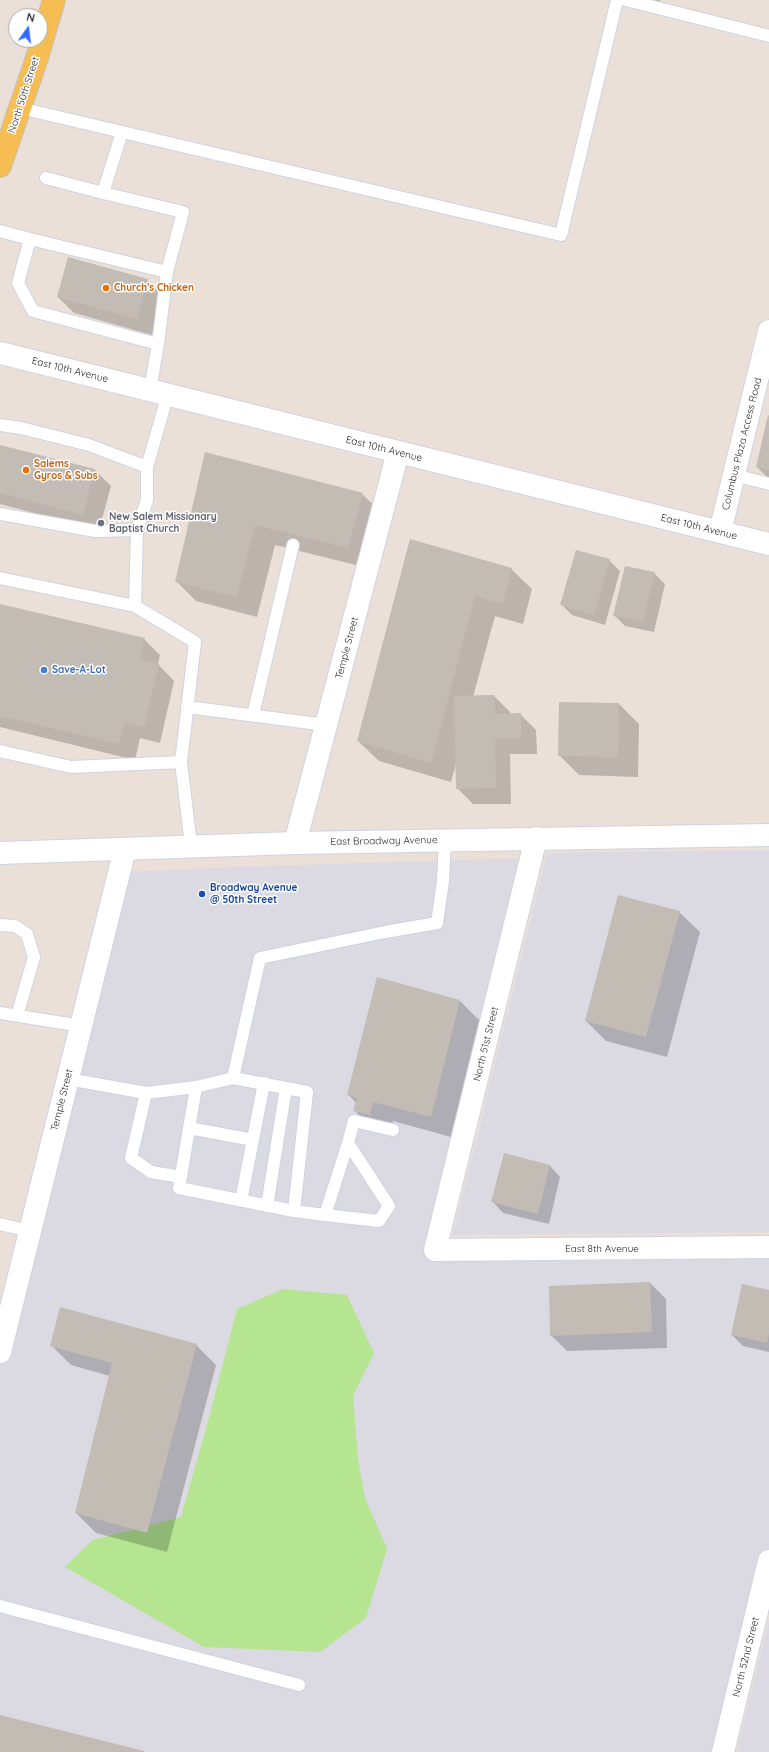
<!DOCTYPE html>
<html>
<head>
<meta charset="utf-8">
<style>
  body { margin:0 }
  #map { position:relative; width:769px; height:1752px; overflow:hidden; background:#ebe0d8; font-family:Quicksand,sans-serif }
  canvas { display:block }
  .north { position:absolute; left:8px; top:8px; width:40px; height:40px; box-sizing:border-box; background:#fff; border:1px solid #a9a9a9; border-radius:50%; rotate:14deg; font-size:11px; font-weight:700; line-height:16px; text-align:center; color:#272727 }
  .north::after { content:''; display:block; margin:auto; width:14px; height:18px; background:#306dff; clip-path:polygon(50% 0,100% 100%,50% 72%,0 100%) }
</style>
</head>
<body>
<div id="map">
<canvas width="769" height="1752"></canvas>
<div class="north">N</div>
</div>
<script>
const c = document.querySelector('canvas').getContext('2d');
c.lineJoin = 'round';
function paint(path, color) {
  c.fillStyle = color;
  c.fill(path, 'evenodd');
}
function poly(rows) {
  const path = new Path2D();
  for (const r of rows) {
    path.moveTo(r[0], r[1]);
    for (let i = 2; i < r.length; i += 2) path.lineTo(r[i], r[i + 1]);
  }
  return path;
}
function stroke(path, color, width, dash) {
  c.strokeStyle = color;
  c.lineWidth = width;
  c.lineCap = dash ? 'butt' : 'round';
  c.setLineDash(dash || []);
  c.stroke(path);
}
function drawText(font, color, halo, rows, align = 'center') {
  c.font = font + ' Quicksand,sans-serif';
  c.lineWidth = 3;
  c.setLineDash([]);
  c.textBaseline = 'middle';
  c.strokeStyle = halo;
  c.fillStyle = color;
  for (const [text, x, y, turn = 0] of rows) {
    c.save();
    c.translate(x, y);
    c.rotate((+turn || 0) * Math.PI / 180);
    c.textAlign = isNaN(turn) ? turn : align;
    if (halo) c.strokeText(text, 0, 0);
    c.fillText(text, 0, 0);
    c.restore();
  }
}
paint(poly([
  [769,850,769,1232,453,1235,547,853],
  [532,858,434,1251,769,1245,769,1549,717,1752,0,1752,0,1361,122,872,261,866],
  [769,1620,769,1752,737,1752]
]), '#dbd9e2');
paint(poly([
  [283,1289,347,1295,374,1353,353,1396,358,1459,365,1498,387,1549,366,1618,320,1652,204,1647,65,1567,93,1540,181,1517,209,1418,237,1309]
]), '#b6e591');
paint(poly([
  [631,0,660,0,658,8],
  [147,280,163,296,152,335,74,313,58,297],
  [769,417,769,479,757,467],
  [0,446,95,470,111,486,99,530,0,504],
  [205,453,362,494,383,514,368,568,275,545,257,617,196,601,176,581],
  [410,540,511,569,532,589,523,624,495,616,473,697,494,696,510,712,510,714,520,714,536,730,537,754,510,754,511,804,473,804,457,788,456,764,451,782,379,761,358,741],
  [609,560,620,571,605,625,572,615,561,604],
  [654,573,665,584,654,632,625,626,614,615],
  [0,605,144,639,160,655,158,664,174,681,160,743,140,738,135,760,0,727],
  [619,704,639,724,638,777,579,775,559,755],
  [679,912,700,932,667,1057,606,1041,586,1021],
  [460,1001,480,1021,451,1137,393,1121,390,1135,374,1131,354,1110,356,1103,348,1094],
  [550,1166,560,1177,549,1224,503,1213,493,1202],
  [650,1283,666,1299,667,1348,567,1351,551,1335],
  [742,1285,769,1291,769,1352,743,1346,732,1335],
  [51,1345,196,1345,216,1365,167,1552,96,1533,76,1513,110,1376,71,1365]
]), '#0003');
paint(poly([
  [68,257,148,279,137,319,57,297],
  [768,415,769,416,769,470,756,467],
  [0,445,95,469,83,515,0,493],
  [205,452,363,493,348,548,255,525,237,597,175,582],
  [410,539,512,568,503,604,475,596,431,763,357,741],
  [576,550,610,559,594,615,560,605],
  [625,566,655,572,643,622,613,616],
  [0,604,145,638,139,659,159,664,144,727,124,723,119,744,0,716],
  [494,695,495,714,521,713,521,739,495,739,496,788,456,789,454,696],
  [559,702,619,703,618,757,558,756],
  [618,895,680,911,646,1037,585,1021],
  [377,977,460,1000,431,1117,373,1102,370,1115,353,1111,357,1098,347,1095],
  [504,1153,550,1165,538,1214,491,1202],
  [650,1282,652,1332,550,1336,549,1286],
  [742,1284,769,1290,769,1333,767,1343,731,1335],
  [60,1307,197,1344,147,1533,75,1513,112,1363,50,1346],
  [0,1715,144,1751,144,1752,0,1752]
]), '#c2bcb4');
const service = poly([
  [626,0,769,36],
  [20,108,561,235,617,0],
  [122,132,103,193,183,212,167,272,30,239,18,283,33,311,158,344,150,390],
  [46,178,103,193],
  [0,231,30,239],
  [158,344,167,272],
  [0,425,21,428,89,445,147,467],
  [734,475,769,484],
  [0,514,95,531,137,530],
  [0,578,135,606,195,642,181,762],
  [135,606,137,530,147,500,147,467,168,394],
  [187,707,326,725],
  [253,715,293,545],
  [0,751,71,767,181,762,191,846],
  [0,925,15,926,27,934,34,957,17,1016],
  [0,1013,81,1026],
  [233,1078,307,1092,294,1211,325,1215,379,1221,389,1206,348,1143,325,1215],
  [68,1079,146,1093,196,1087,233,1078,260,958,385,932,437,923,443,881,445,840],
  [196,1087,179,1188,294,1211],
  [146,1093,131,1158,151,1172,181,1177],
  [189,1128,253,1140],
  [348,1143,354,1121,393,1130],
  [241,1201,264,1083],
  [267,1206,286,1088],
  [0,1224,30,1231],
  [0,1606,299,1685]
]);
const minor = poly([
  [0,353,769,544],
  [720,532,769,331],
  [536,838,435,1250,769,1247],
  [295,843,398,452],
  [0,1352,125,849],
  [723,1752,769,1561]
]);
const tertiary = poly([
  [0,853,295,843,769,835]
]);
const primary = poly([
  [0,166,37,58,54,0]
]);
stroke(service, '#cdd3e1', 14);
stroke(minor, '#cdd3e1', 24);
stroke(tertiary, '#cdd3e1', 24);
stroke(primary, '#c3c3c3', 24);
stroke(service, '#fff', 12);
stroke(minor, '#fff', 22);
stroke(tertiary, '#fff', 22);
stroke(primary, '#f6be52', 22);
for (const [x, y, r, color] of [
  [106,288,4,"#e8710a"],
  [26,470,4,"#e8710a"],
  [101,523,4,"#6b7280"],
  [44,670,4,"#3f7fe0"],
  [202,894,4,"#1a4fb4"]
]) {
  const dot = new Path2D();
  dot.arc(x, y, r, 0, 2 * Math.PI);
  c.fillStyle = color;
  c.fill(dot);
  stroke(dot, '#fff', 1.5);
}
drawText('10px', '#272727', '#fff', [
  ["North 50th Street",24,95,-72],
  ["East 10th Avenue",70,370,14],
  ["Columbus Plaza Access Road",742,444,-76],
  ["East 10th Avenue",384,449,14],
  ["East 10th Avenue",699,527,14],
  ["Temple Street",347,648,-75],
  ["East Broadway Avenue",384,841,-1],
  ["North 51st Street",486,1044,-76],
  ["Temple Street",62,1100,-76],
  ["East 8th Avenue",602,1249],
  ["North 52nd Street",746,1657,-76]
]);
drawText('bold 10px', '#c56008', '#fff', [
  ["Church's Chicken",114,288],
  ["Salems",34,464],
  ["Gyros & Subs",34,476]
], 'left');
drawText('bold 10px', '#5b616d', '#fff', [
  ["New Salem Missionary",109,517],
  ["Baptist Church",109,529]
], 'left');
drawText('bold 10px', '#366cbe', '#fff', [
  ["Save-A-Lot",52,670]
], 'left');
drawText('bold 10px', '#164399', '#fff', [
  ["Broadway Avenue",210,888],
  ["@ 50th Street",210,900]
], 'left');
</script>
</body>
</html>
